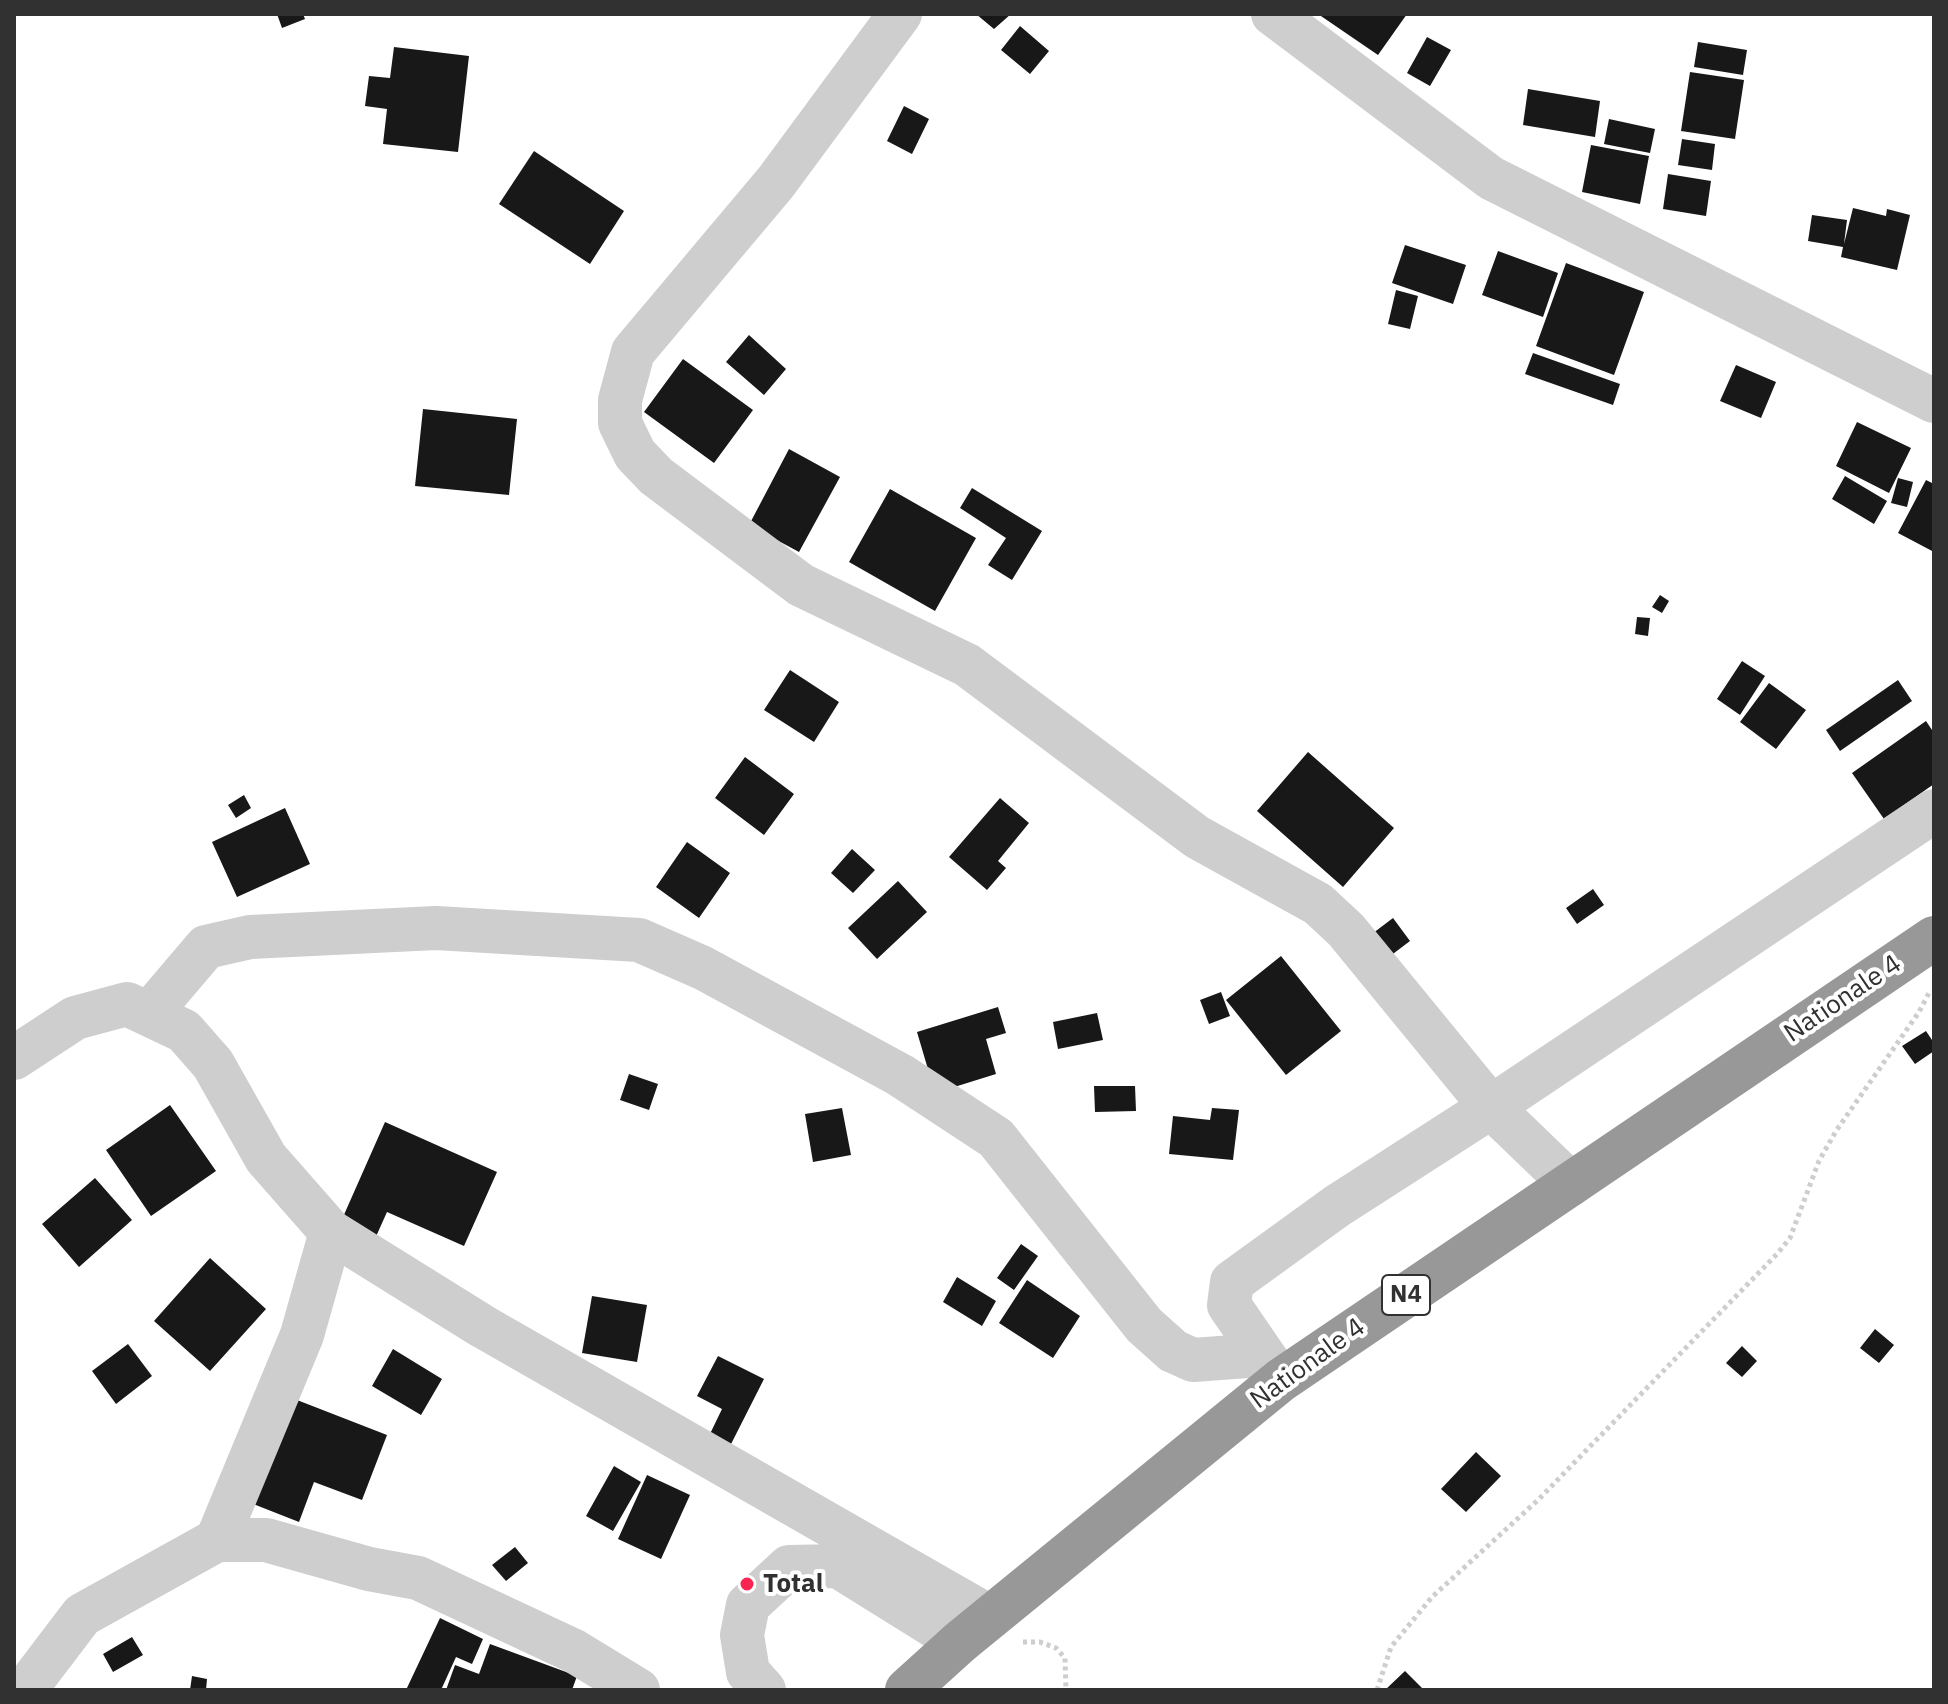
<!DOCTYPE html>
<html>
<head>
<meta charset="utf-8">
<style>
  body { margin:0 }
  #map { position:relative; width:1948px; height:1704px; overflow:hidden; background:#fff; font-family:"IBM Plex Sans",sans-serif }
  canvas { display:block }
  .frame { position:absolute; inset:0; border:16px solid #313131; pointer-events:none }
</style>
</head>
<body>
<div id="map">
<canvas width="1948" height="1704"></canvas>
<div class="frame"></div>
</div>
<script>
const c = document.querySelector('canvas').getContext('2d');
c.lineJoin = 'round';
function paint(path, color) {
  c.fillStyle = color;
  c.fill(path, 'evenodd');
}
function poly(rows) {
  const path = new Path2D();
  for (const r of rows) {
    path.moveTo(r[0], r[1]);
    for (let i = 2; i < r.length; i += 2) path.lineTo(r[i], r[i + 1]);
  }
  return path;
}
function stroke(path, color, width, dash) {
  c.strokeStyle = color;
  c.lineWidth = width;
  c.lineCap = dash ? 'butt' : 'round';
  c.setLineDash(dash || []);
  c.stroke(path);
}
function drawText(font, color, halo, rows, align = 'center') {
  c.font = font + ' "IBM Plex Sans",sans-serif';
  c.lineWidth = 8;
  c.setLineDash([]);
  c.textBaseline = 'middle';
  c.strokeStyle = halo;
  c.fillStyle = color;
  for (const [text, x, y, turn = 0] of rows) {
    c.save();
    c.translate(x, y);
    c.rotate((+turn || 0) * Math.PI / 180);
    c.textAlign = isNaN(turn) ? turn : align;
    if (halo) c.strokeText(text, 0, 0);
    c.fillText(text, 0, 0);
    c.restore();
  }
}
paint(poly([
  [277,14,303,14,305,19,282,28],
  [976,14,1011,14,994,29],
  [1318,14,1407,14,1378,55],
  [1020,26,1049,51,1030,74,1001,50],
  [1427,37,1451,50,1430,86,1407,73],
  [1698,42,1747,50,1743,75,1694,67],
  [394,47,469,56,458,152,383,144,387,109,365,106,369,76,390,78],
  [1690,72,1744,80,1735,139,1681,131],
  [1528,89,1600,101,1595,137,1523,125],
  [904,106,929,119,912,154,887,141],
  [1609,119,1655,129,1650,153,1604,144],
  [1682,139,1715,144,1712,170,1678,165],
  [1591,145,1649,156,1640,204,1582,192],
  [534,151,624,211,590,264,499,204],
  [1668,174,1711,181,1706,216,1663,209],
  [1853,208,1886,216,1887,209,1910,215,1897,270,1841,257,1843,247,1808,241,1812,215,1847,220,1844,244],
  [1405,245,1466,265,1453,304,1392,283],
  [1498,251,1558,273,1543,317,1482,295],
  [1566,263,1644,292,1614,375,1536,346],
  [1396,290,1418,296,1410,329,1388,324],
  [749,335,786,369,764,395,726,362],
  [1533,353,1620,384,1613,405,1525,374],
  [683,359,753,410,714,463,644,412],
  [1736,365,1776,382,1761,418,1720,401],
  [423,409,517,419,509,495,415,486],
  [1857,422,1911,448,1889,493,1836,466],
  [789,449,840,477,799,552,749,525],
  [1845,476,1887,501,1874,524,1832,499],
  [1898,478,1913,482,1907,507,1891,503],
  [1926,480,1934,484,1934,552,1898,533],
  [972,488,1042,531,1012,580,988,565,1006,538,960,508],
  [890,489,976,538,935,611,849,562],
  [1660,595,1669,601,1662,613,1652,607],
  [1637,617,1650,618,1648,636,1635,634],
  [1742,661,1765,676,1740,715,1717,699],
  [790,670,839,702,814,742,764,710],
  [1898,680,1912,701,1840,751,1826,730],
  [1769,683,1806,710,1776,749,1740,722],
  [1926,721,1934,733,1934,784,1884,819,1852,773],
  [1308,752,1394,828,1343,887,1257,811],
  [745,757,794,794,764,835,715,798],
  [244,795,251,808,236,818,228,805],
  [1000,798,1029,823,998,861,1006,868,987,890,949,857],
  [285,808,310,864,237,897,212,842],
  [687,842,730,873,699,918,656,887],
  [852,849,875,870,853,893,831,873],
  [898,881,927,912,877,959,848,928],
  [1593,889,1604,905,1577,924,1566,908],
  [1393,918,1410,941,1377,966,1360,943],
  [1281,956,1341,1031,1286,1075,1226,1000],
  [1221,992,1230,1016,1209,1024,1200,1000],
  [998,1007,1006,1033,986,1039,996,1074,935,1093,917,1032],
  [1097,1013,1103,1040,1058,1049,1053,1022],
  [1926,1031,1934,1043,1934,1051,1915,1064,1902,1046],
  [629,1074,658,1084,649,1110,620,1100],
  [1094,1086,1135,1086,1136,1111,1095,1112],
  [170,1105,216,1171,151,1216,106,1150],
  [842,1108,851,1155,813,1162,805,1114],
  [1212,1108,1239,1110,1233,1160,1169,1154,1173,1116,1210,1120],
  [385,1122,497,1172,464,1246,387,1212,374,1241,339,1226],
  [95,1178,132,1220,79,1267,42,1224],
  [1021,1244,1038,1256,1014,1290,997,1278],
  [210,1258,266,1309,210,1371,154,1321],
  [957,1277,996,1301,982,1326,943,1302],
  [1027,1280,1080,1316,1053,1358,999,1323],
  [592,1296,647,1305,637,1362,582,1353],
  [1875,1329,1894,1345,1879,1363,1860,1348],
  [128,1344,152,1376,116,1404,92,1371],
  [1742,1346,1757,1361,1742,1377,1726,1363],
  [393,1349,442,1379,421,1415,372,1386],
  [718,1356,764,1379,729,1448,708,1438,722,1409,697,1396],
  [279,1393,387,1435,362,1500,314,1482,299,1522,238,1498],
  [1476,1452,1501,1476,1466,1512,1441,1489],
  [614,1466,641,1482,613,1531,586,1516],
  [647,1475,690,1495,661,1559,618,1539],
  [515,1547,528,1563,506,1581,492,1565],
  [440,1618,483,1639,472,1664,456,1657,441,1690,406,1690],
  [132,1637,143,1655,113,1672,103,1654],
  [490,1644,577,1676,572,1690,446,1690,455,1665,479,1674],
  [1405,1671,1424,1690,1385,1690],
  [192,1676,207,1679,206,1690,190,1690]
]), '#181818');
stroke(poly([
  [1023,1642,1040,1642,1056,1648,1065,1658,1066,1690],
  [1377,1690,1391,1647,1432,1597,1538,1500,1777,1254,1790,1238,1819,1161,1836,1131,1919,1012,1930,991]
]), '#cecece', 5, [4, 4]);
stroke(poly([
  [900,14,776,182,633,352,620,400,620,423,635,454,656,476,801,585,967,665,1197,837,1318,904,1346,930,1491,1107,1571,1184],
  [1273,14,1491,178,1934,401],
  [149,1014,206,947,250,937,436,928,639,940,703,968,900,1075,996,1138,1144,1325,1173,1351,1193,1360,1261,1355],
  [14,1058,75,1018,127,1004,184,1031,213,1064,266,1158,331,1232,482,1326,990,1617],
  [1277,1375,1229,1305,1232,1282,1337,1206,1491,1107,1934,811],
  [217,1540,302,1335,331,1232],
  [25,1690,82,1615,217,1540,266,1540,369,1569,418,1578,574,1651,638,1690],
  [764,1690,748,1672,742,1635,748,1605,789,1567,838,1566,960,1642]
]), '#cecece', 44);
stroke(poly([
  [907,1690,960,1642,1281,1380,1934,938]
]), '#989898', 44);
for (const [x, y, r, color] of [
  [747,1584,8,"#f7254f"]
]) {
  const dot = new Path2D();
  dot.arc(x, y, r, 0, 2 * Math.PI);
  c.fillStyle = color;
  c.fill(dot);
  stroke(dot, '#fff', 3);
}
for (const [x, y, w] of [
  [1406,1295,48]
]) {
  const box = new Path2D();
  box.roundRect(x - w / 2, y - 20, w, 40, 6);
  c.fillStyle = '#fff';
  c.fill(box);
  stroke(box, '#313131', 2);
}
drawText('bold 24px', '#313131', null, [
  ["N4",1406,1295]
]);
drawText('26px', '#313131', '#fff', [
  ["Nationale 4",1843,999,-34],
  ["Nationale 4",1308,1364,-36]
]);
drawText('bold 26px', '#313131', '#fff', [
  ["Total",763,1584]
], 'left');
</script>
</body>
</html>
